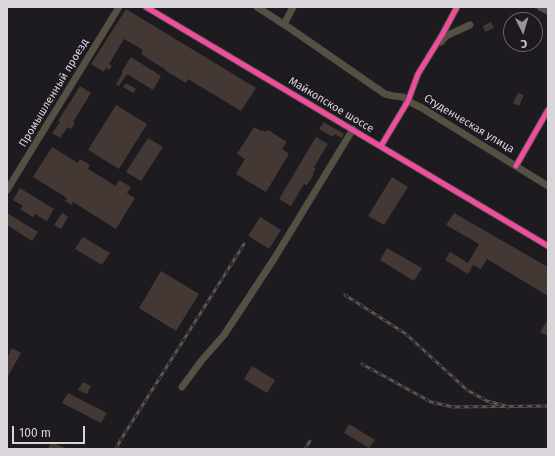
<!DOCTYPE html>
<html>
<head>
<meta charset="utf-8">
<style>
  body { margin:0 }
  #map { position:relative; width:555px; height:456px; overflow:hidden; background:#1d1b1f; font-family:"Fira Sans",sans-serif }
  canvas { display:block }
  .frame { position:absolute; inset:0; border:8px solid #d9d5db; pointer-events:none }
  .north { position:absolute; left:503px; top:12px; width:40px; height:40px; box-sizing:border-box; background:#1e1921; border:1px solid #69646b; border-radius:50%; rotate:175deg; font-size:11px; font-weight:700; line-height:16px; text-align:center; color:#d9d5db }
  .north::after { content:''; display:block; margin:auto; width:14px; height:18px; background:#979499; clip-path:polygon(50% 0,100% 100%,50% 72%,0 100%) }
  .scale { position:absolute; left:12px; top:426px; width:73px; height:18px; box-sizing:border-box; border:2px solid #d9d5db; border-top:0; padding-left:5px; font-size:12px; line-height:14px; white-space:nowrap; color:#d9d5db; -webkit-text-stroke:3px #1e1921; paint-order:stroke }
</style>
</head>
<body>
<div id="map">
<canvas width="555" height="456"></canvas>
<div class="frame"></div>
<div class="north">С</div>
<div class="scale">100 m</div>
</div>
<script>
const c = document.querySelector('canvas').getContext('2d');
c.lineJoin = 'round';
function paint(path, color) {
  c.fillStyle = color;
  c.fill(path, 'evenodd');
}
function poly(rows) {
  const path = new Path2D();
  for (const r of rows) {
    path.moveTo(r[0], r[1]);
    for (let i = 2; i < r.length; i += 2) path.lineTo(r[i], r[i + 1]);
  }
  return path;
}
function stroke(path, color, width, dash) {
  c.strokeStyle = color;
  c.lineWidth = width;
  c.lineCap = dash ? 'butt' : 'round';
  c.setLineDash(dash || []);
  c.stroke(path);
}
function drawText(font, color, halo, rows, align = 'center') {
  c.font = font + ' "Fira Sans",sans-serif';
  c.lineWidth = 3;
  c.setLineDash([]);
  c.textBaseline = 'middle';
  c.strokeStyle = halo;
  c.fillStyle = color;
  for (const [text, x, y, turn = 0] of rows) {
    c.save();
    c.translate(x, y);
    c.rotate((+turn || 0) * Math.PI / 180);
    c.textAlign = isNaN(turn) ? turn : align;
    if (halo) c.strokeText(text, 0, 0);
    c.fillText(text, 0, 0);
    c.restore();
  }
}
paint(poly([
  [126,9,256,88,241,111,188,79,186,83,166,71,166,70,141,54,143,50,124,39,109,64,112,66,109,70,106,68,104,72,91,64],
  [491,22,494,28,485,32,483,26],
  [131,57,161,76,153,90,127,74,119,86,116,84,123,72,122,71],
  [126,83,136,89,133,93,123,87],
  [80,86,91,93,73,122,75,123,71,129,68,127,60,138,52,133,60,122,58,121],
  [518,93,524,95,519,106,513,103],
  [116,105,147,124,119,169,88,150],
  [324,122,344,134,342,138,335,134,333,137,319,129],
  [254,127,261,131,262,130,266,132,268,130,287,142,282,149,289,154,266,192,236,174,245,159,237,154],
  [316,137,328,144,314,167,316,168,313,173,314,174,307,185,304,184,291,206,279,199],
  [148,138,163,147,141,181,126,172],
  [52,147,78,163,80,159,90,165,88,169,116,186,119,180,131,187,127,193,135,198,116,229,73,202,72,205,65,201,67,198,33,177],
  [392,177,408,187,384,225,368,216],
  [20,188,54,209,47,221,35,214,33,217,20,209,23,206,13,200],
  [7,213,38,232,32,241,7,225],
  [62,213,68,217,61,229,54,225],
  [454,213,548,267,548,296,487,259,481,269,473,265,468,274,445,260,450,252,468,263,479,244,446,225],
  [260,217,281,230,269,249,248,236],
  [83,237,110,253,102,265,75,249],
  [387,248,422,268,414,281,380,260],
  [161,271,199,294,176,331,139,308],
  [548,319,548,336,540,332],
  [12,348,21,353,7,378,7,358],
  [252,366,275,380,267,393,244,379],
  [83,382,91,386,87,394,78,390],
  [68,393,107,413,101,423,62,403],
  [349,424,375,440,369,448,344,433],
  [51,442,68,449,48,449]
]), '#433834');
stroke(poly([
  [146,7,548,246],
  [257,7,291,29,385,94,394,96,403,97,408,101,422,108,548,186],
  [540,7,548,11],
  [284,24,293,7],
  [441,42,446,36,470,25],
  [381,146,408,101,418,74,442,35,457,7],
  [516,166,548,110],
  [7,190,119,7],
  [182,387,202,360,224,335,274,259,353,129]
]), '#564f44', 7);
const rail = poly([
  [345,295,406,334,467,390,487,401,509,407],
  [362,364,431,402,453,407,548,406],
  [116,449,120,441,244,244],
  [305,449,310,441]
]);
stroke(rail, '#595650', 3);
stroke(rail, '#1e1921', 1.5, [4.5]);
stroke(poly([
  [146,7,548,246],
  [381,146,408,101,418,74,442,35,457,7],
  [516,166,548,110]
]), '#ef4d9e', 5);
drawText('11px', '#d9d5db', '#1e1921', [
  ["Промышленный проезд",54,93,-59],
  ["Майкопское шоссе",331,105,31],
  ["Студенческая улица",469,124,31]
]);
</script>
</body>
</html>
